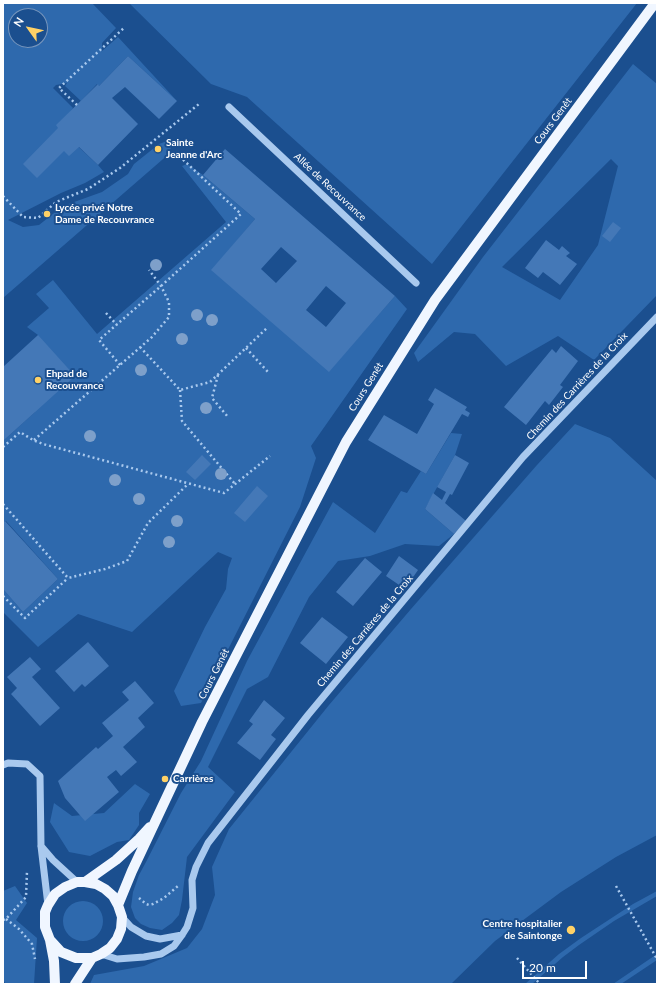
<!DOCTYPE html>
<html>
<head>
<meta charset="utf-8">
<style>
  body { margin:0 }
  #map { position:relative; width:660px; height:987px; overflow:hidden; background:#1b4f8f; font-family:Lato,sans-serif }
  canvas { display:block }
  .frame { position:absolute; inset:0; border:4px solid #fff; pointer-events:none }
  .north { position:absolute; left:8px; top:8px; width:40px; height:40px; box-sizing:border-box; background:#1b4f8f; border:1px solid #7695bc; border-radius:50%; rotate:303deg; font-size:11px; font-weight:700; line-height:16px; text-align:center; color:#fff }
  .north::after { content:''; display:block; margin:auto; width:14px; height:18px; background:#ffd166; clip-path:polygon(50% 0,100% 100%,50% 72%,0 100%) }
  .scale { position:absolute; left:522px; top:961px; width:65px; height:18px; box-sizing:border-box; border:2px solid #fff; border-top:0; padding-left:5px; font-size:12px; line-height:14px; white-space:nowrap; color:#fff; -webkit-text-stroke:3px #1b4f8f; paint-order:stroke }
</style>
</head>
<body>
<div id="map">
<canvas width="660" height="987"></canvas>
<div class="frame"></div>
<div class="north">N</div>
<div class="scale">20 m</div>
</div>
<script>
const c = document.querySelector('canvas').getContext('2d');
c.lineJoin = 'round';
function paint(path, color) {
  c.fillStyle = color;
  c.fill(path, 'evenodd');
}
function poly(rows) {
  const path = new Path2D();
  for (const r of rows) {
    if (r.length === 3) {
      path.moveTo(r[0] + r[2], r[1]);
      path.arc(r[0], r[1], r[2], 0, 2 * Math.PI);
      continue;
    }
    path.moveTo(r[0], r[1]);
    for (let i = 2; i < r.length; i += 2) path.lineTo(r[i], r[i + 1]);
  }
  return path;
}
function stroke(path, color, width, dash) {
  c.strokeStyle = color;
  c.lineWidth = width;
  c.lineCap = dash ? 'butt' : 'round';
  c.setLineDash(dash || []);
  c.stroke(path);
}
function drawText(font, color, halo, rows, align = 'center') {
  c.font = font + ' Lato,sans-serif';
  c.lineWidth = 4;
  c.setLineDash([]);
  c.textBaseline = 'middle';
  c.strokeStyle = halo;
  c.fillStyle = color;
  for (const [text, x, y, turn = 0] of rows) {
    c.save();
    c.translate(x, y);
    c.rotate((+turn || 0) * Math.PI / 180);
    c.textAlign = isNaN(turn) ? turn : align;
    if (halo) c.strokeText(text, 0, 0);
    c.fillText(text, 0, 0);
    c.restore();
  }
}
paint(poly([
  [3,3,92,3,116,28,102,43,102,51,118,37,177,101,128,56,99,86,97,84,81,101,65,86,67,83,56,85,53,88,73,108,58,128,98,165,104,172,85,183,61,193,8,220,23,227,39,225,63,206,102,192,128,174,134,164,159,144,170,140,171,145,170,153,3,298],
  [16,16,40,16,40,40,16,40],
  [129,3,637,3,432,264,247,97,211,84],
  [633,64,657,84,657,295,594,360,558,336,506,366,475,334,454,332,418,362,414,353,483,257],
  [611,159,618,166,598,245,560,300,502,267],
  [187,164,203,175,255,219,212,270,329,371,395,296,407,309,311,446,316,458,300,507,201,703,181,706,174,691,205,627,226,589,228,569,232,558,218,552,132,632,78,614,38,647,3,612,3,589,23,612,58,579,6,521,3,523,3,441,35,412,38,335,27,327,49,308,36,294,53,280,97,334,226,222,182,166],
  [575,424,610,438,657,481,657,835,616,857,561,892,495,941,451,984,90,984,94,975,144,966,187,948,202,929,215,895,212,867,229,829,329,705,411,609,537,465],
  [451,433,462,434,455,455,425,509,454,534,439,546,405,544,370,556,338,561,309,597,268,677,247,689,208,767,235,792,187,857,182,900,179,915,172,923,162,930,150,928,141,924,135,918,131,907,133,892,139,875,146,862,181,793,201,761,247,661,333,502,375,533,401,491,407,493,421,471,426,474],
  [135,784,150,794,139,813,139,825,129,840,117,842,90,856,69,852,50,822,54,803,72,816,104,813],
  [15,886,27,903,16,920,37,938,34,984,6,984,3,980,3,891],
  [657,891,657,896,614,921,579,945,563,957,532,984,525,984,559,954,581,938,633,904],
  [83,921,20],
  [657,954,657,960,621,984,613,984]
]), '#2e69ad');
paint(poly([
  [128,56,177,101,159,119,125,87,112,98,138,124,98,165,79,147,69,156,64,151,37,178,23,164,58,128,56,125,98,84,99,86],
  [225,149,395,296,329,372,211,270,255,219,203,175],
  [281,247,297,261,276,283,261,269],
  [326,286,346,303,326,327,306,310],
  [613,222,621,228,610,242,602,236],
  [546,240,559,250,562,246,570,253,566,256,577,264,560,285,543,272,538,278,525,268],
  [38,335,75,376,3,441,3,367],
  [561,346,578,361,560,385,563,387,549,405,545,401,526,425,504,407,552,349,556,353],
  [435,388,467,407,465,410,470,413,468,417,462,414,426,474,368,440,384,415,417,434,434,404,428,400],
  [202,455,211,464,195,480,186,472],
  [455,455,469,463,452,495,450,494,445,503,466,521,454,534,425,509,433,493,442,500,446,492,437,487],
  [257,486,268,496,245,522,234,513],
  [5,521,58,579,23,612,3,589,3,583,4,582,3,580,3,523],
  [399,556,418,570,405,589,386,576],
  [365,558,382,572,353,606,336,592],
  [322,617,348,637,326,664,300,643],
  [88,642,109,666,85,687,82,684,74,692,55,671],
  [30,657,41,669,32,677,60,708,40,726,11,694,17,688,7,677],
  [135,681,154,703,138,718,145,727,123,747,137,762,121,776,116,770,107,777,119,792,85,821,65,798,58,781,96,747,98,749,113,736,102,723,129,700,122,692],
  [264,700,285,718,271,735,276,739,260,760,237,743,253,724,249,721]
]), '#4478b7');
stroke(poly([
  [77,105,59,88,125,27],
  [3,196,23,217,38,218,56,202,88,189,120,168,199,104],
  [106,313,117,325],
  [140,347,180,390,210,382,268,327],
  [246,348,268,372],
  [120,365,99,340,161,286,241,214,176,153],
  [218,375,212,398,228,417],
  [180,390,182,421,235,484],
  [34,440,152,337,169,317,169,302,161,286,149,270],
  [3,447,20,432,33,440,43,444,224,493,270,456],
  [3,504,68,578,105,569,127,561,148,523,188,484],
  [3,596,25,618,68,578],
  [616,886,657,959],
  [139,898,146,904,149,905,153,904,164,898,178,886],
  [6,919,19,929,32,944,35,959],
  [3,920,6,919,26,897,27,871],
  [517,958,540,984]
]), '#a9c9ee', 2.5, [2, 3]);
stroke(poly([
  [229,107,416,283],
  [3,765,8,763,27,764,40,776,41,846,48,905],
  [41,846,53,860,77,882],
  [122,917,131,927,146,936,160,939,182,935],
  [101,954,117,959,144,957,161,954,174,946,182,935,187,927,193,908,192,880,196,867,208,843,308,715,523,457,657,317]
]), '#a9c9ee', 7);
stroke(poly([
  [85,882,116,860,139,839,150,827],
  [118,905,132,871,202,722,346,442,435,300,655,3],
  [50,940,61,952,76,958,92,958,101,954,110,948,117,939,121,929,122,917,118,905,113,896,105,889,96,884,85,882,77,882,65,887,55,894,48,905,45,912,45,927,50,940,54,961,55,984],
  [75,984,92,958]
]), '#f0f6ff', 10);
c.fillStyle = '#7ea0ca';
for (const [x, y] of [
  [156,265],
  [197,315],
  [212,320],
  [182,339],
  [141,370],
  [206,408],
  [90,436],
  [221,474],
  [115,480],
  [139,499],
  [177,521],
  [169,542]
]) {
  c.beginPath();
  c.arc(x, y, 6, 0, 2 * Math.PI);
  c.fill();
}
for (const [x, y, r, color] of [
  [158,149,4,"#ffd166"],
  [47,214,4,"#ffd166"],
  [38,380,4,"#ffd166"],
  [165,779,4,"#ffd166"],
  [571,930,5,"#ffd166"]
]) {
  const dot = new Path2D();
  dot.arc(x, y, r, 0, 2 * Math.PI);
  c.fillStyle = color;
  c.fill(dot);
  stroke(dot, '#1b4f8f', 1.5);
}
drawText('10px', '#fff', '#1b4f8f', [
  ["Cours Genêt",553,121,-53],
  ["Allée de Recouvrance",330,187,43],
  ["Chemin des Carrières de la Croix",577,386,-47],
  ["Cours Genêt",366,387,-58],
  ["Chemin des Carrières de la Croix",365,631,-50],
  ["Cours Genêt",214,674,-63]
]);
drawText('bold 10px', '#fff', '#1b4f8f', [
  ["Sainte",166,143],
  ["Jeanne d'Arc",166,155],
  ["Lycée privé Notre",55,208],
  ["Dame de Recouvrance",55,220],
  ["Ehpad de",46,374],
  ["Recouvrance",46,386],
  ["Carrières",173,779],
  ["Centre hospitalier",562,924,"right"],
  ["de Saintonge",562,936,"right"]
], 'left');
</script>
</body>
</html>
